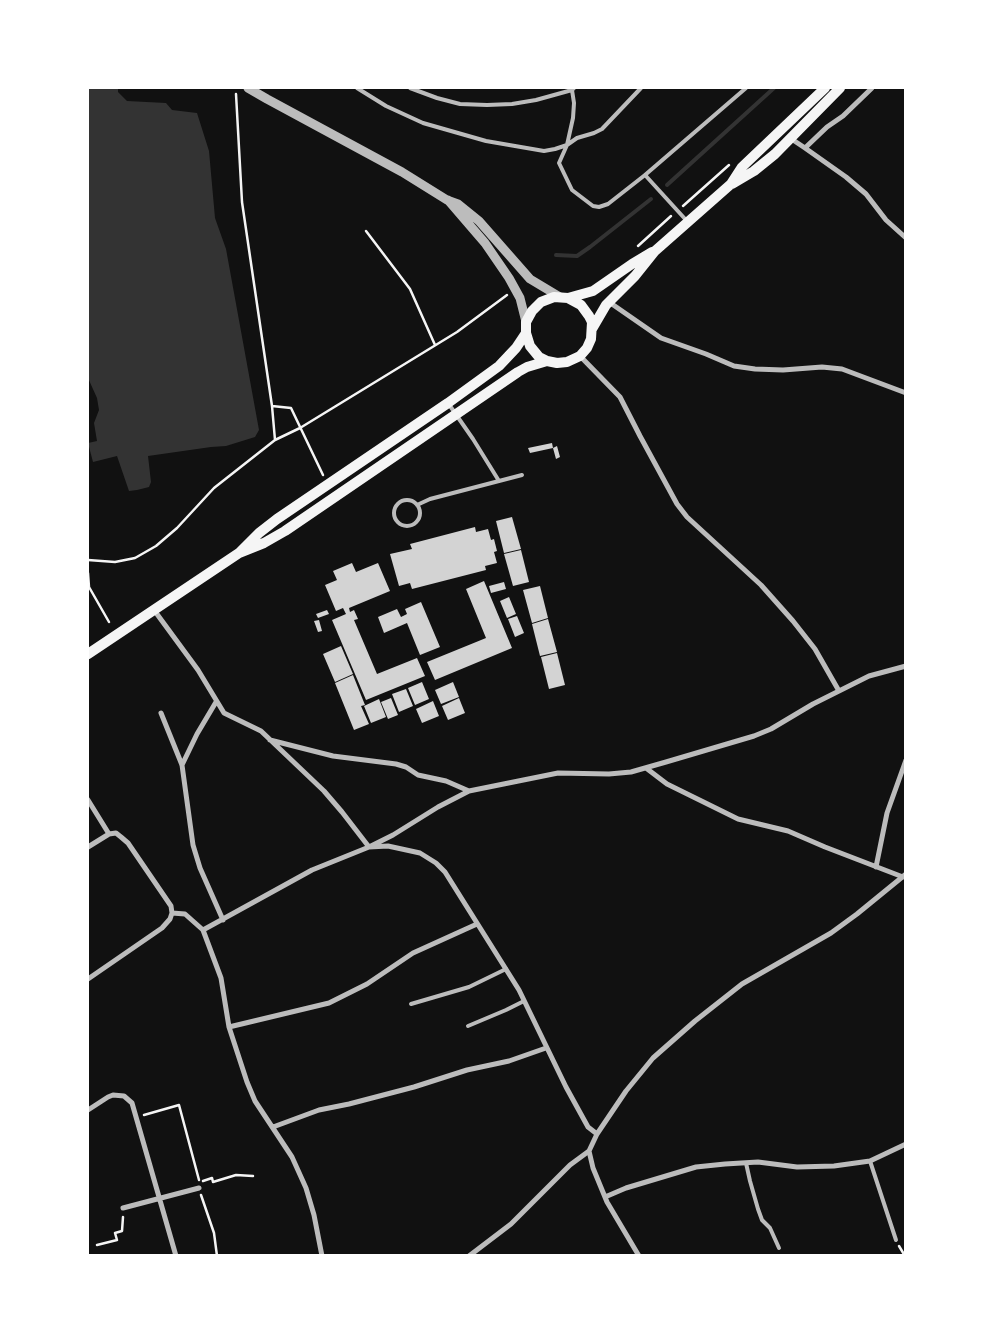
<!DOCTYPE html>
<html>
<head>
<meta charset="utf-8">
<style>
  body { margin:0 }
  #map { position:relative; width:993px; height:1343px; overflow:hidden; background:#111; font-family:Figtree,sans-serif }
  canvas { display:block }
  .frame { position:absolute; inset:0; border:89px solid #fff; pointer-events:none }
</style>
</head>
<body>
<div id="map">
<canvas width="993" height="1343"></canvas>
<div class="frame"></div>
</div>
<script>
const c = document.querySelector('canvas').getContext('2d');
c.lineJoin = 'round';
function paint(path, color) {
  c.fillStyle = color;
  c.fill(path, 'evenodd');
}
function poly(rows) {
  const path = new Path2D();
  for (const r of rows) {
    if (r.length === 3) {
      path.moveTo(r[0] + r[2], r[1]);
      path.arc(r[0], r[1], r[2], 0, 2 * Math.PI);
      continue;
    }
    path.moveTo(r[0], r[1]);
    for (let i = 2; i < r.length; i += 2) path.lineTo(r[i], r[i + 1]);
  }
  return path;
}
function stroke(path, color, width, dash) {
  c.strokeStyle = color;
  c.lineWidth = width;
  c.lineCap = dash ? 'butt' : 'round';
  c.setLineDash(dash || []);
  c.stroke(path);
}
paint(poly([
  [88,88,118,88,118,92,127,101,166,103,172,110,197,113,209,151,215,218,226,249,259,430,255,437,226,446,211,447,148,456,151,482,149,487,137,490,129,491,117,456,93,462,88,443,97,441,94,423,99,410,97,398,88,378]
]), '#333');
stroke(poly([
  [667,185,774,88],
  [556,255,577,256,590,247,651,199]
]), '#333', 4);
paint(poly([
  [552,443,553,448,530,453,528,448],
  [557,446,560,457,556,459,553,448],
  [512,517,521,549,504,553,496,521],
  [475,527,476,532,488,529,491,540,494,539,497,551,494,552,497,563,485,566,486,570,412,589,410,583,399,586,390,554,412,549,410,544],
  [521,550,529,582,513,586,504,554],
  [352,563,356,572,378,563,390,591,349,608,350,612,354,610,358,619,354,620,377,674,417,658,425,676,366,700,332,620,346,614,343,608,336,611,325,585,337,580,333,571],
  [484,581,512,648,435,680,427,662,486,638,466,589],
  [504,582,506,589,491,593,489,586],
  [540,586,548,618,532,623,523,590],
  [509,597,516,614,507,618,500,601],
  [421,602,440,647,420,655,407,623,384,633,378,617,397,609,401,617,407,614,405,609],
  [327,610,329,614,318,618,316,614],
  [517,616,524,633,515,637,508,619],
  [548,619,557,652,540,656,532,624],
  [319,620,322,631,318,632,314,621],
  [341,646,353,674,335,682,323,654],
  [557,653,565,685,549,689,541,657],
  [353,675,365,705,361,706,369,724,354,730,335,683],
  [422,682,429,699,415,705,408,688],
  [453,682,459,697,441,704,435,690],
  [406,689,413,706,399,712,392,694],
  [391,698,398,715,388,719,381,702],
  [459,698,465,713,448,720,442,706],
  [379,699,386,717,371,723,364,706],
  [433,701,439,716,422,723,416,709]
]), '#d3d3d3');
stroke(poly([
  [236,94,242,202,272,406,275,440],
  [683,206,729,165],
  [366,231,410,289,435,345],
  [638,246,671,216],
  [272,406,291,408,323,475],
  [88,560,115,562,135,558,156,546,177,528,214,488,275,440,300,428,457,332,507,295],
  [88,573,89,587,109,622],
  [144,1115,179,1105,199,1180],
  [203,1181,212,1178,213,1182,236,1175,253,1176],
  [201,1195,214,1233,217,1256],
  [97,1245,117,1240,115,1233,122,1231,123,1217],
  [899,1246,905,1256]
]), '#f5f5f5', 2.5);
stroke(poly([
  [357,88,386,106,423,123,486,141,544,151,555,149,567,145,577,138,594,133,602,129,641,88],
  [410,88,437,98,460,104,487,105,512,104,536,100,572,90,574,88],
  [572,90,574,103,573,118,567,145,559,163,572,190,593,206,599,207,608,204,645,175,746,88],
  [645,175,686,220],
  [448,403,473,439,499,481],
  [407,513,13],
  [417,505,430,499,522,475],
  [411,1004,469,987,506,969],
  [468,1026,506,1010,524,1001],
  [870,1161,896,1240],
  [746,1163,750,1181,758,1209,762,1220,770,1228,779,1248]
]), '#bcbcbc', 4);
stroke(poly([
  [790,138,805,148,827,127,843,116,872,88],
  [805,148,846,177,866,194,886,220,906,238],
  [609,302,661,338,706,354,734,366,755,369,783,370,822,367,842,369,906,393],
  [580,356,620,397,640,436,677,504,687,517,761,585,793,621,815,649,839,691],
  [154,610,198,670,224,713,261,731,324,791,342,812,369,847,388,846,420,853,436,863,445,872,519,990,566,1087,588,1127,597,1134],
  [161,713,182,765,193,845,200,868,223,920],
  [270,740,333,756,396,764,406,767,418,775,446,781,469,791],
  [182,765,197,734,216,702],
  [646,768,667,784,738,819,788,831,825,847,903,877],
  [88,800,109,834],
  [88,847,109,834,116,833,121,837,128,843,171,906,172,913,170,919,162,928,88,979],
  [876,867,887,813,906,760],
  [172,913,185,914,203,930,312,870,369,847,393,835,438,807,469,791,558,773,609,774,631,772,666,762,754,736,771,729,813,704,869,676,906,666],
  [203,930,221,978,229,1027,247,1082,255,1101,292,1157,306,1188,314,1215,322,1256],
  [229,1027,329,1003,367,984,413,953,477,924],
  [88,1110,108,1097,113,1095,124,1096,132,1103,176,1256],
  [273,1127,319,1110,349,1104,414,1087,467,1070,509,1061,546,1048],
  [589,1151,593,1168,607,1202,639,1256],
  [605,1197,626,1188,696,1167,725,1164,758,1162,797,1167,834,1166,870,1161,906,1144],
  [123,1208,199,1188],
  [469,1256,511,1224,570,1165,589,1151,597,1134,626,1091,653,1058,695,1021,742,984,831,933,857,914,906,874]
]), '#bcbcbc', 5);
stroke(poly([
  [248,88,267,99,402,172,447,200,458,204,479,221,530,279,560,297],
  [448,200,485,243,509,278,520,298,526,322]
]), '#bcbcbc', 9);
stroke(poly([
  [732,184,754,171,775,154,840,88],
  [568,298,593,291,632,264,652,252],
  [592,329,606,305,635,276,655,251,731,184,742,167,825,88],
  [239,553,264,543,285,531,518,372,527,367,547,361,557,363,567,362,580,356,587,348,591,339,592,322,589,316,581,305,568,298,554,297,541,302,532,311,526,322,526,333,530,346,539,357,547,361],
  [88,654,239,553,259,533,277,519,448,403,499,366,516,348,526,333]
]), '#f5f5f5', 10);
</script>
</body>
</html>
